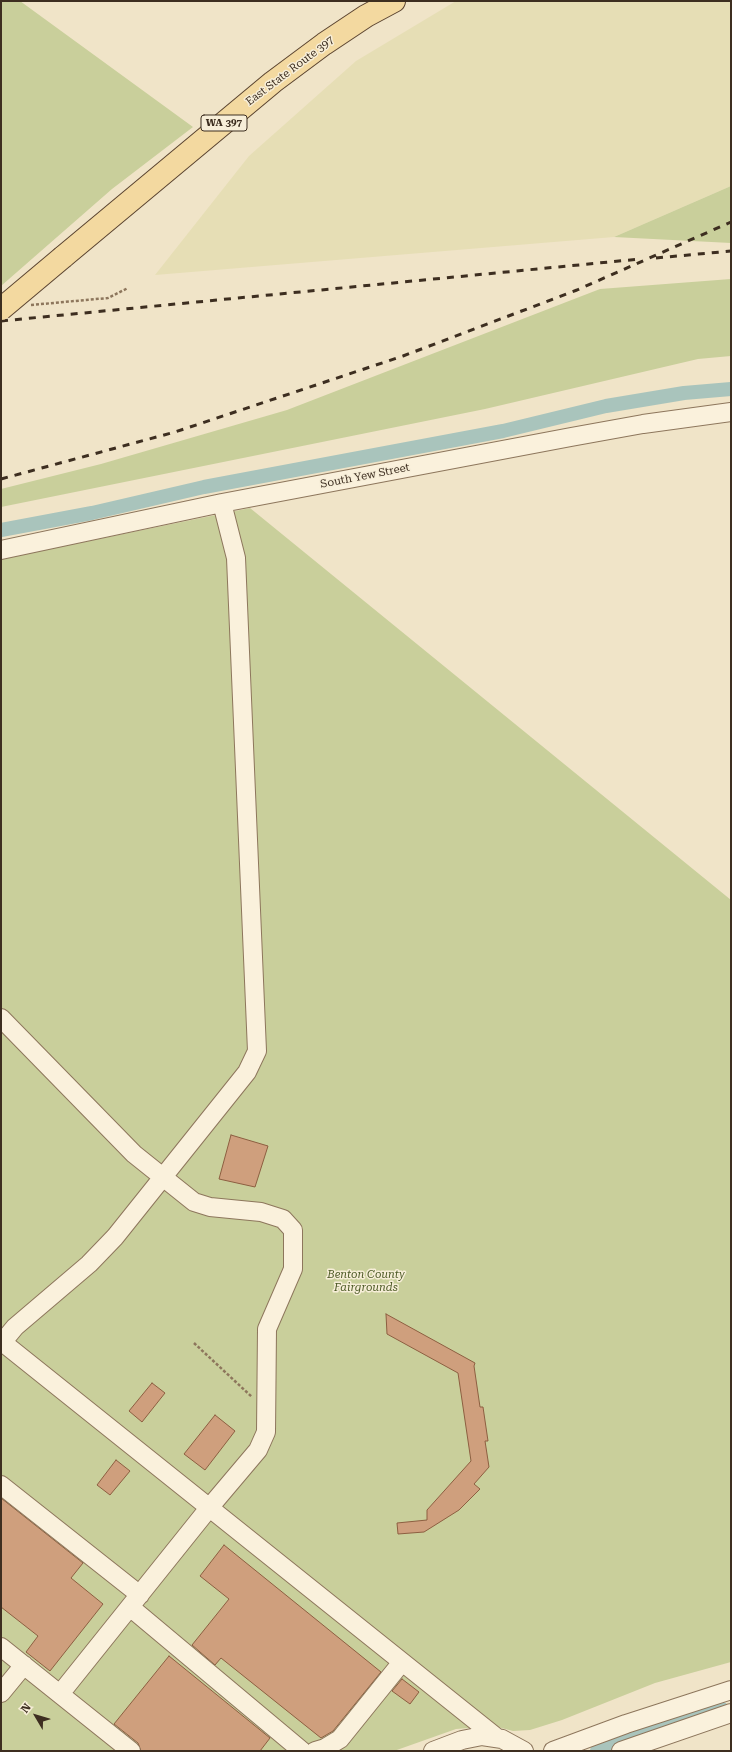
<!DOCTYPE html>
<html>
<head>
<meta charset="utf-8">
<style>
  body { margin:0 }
  #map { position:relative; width:732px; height:1752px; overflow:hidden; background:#f0e4c8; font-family:"Roboto Serif",serif }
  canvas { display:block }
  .frame { position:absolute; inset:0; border:2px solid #3d2e20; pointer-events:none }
  .north { position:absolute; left:16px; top:1696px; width:40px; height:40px; -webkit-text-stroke:3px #f7eed8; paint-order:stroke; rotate:308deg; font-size:11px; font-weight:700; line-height:16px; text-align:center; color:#3d2e20 }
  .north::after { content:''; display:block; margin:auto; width:14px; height:18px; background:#3d2e20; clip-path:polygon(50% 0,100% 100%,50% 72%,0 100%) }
</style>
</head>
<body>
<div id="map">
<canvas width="732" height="1752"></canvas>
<div class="frame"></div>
<div class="north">N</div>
</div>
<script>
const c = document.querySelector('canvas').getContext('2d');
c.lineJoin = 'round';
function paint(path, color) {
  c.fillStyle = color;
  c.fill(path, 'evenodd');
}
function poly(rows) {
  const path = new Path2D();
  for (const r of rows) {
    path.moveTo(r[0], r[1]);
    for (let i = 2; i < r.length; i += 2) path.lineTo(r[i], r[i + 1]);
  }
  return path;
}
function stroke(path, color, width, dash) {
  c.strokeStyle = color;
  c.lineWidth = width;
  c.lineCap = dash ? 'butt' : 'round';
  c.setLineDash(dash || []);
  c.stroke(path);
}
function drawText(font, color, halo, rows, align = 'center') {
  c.font = font + ' "Roboto Serif",serif';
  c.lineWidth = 3;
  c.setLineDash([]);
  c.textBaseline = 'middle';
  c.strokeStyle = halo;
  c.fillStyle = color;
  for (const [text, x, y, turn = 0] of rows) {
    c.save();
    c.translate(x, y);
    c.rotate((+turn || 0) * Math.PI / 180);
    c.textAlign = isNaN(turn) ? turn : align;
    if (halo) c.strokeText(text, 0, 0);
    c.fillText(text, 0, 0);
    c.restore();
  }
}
paint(poly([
  [456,1,731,1,731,186,614,237,155,275,249,156,356,61]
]), '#e6deb5');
paint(poly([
  [1,1,20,1,193,127,112,189,1,286],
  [731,186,731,243,614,237],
  [731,279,731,356,698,359,485,409,1,507,1,489,101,464,287,410,600,289],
  [250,508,731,900,731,1662,655,1683,562,1720,530,1730,513,1731,494,1726,456,1729,394,1751,1,1751,1,559]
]), '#c9cf9b');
stroke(poly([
  [1,530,92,513,204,487,503,431,606,406,684,393,731,389],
  [597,1751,696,1715,722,1709]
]), '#a9c4bc', 14);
const building = poly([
  [231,1135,268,1146,255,1187,219,1179,231,1135],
  [386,1314,475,1363,474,1366,480,1407,483,1407,488,1441,485,1441,489,1467,474,1484,480,1489,459,1510,424,1532,398,1534,397,1523,427,1520,427,1510,471,1461,458,1373,387,1334,386,1314],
  [152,1383,165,1393,142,1422,129,1411,152,1383],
  [215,1415,235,1431,205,1470,184,1454,215,1415],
  [116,1460,130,1471,110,1495,97,1485,116,1460],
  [1,1498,83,1563,71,1578,103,1604,50,1671,26,1652,38,1636,1,1607,1,1498],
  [224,1545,381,1672,333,1731,321,1738,221,1658,215,1665,192,1645,229,1599,200,1576,224,1545],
  [169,1656,270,1738,260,1751,141,1751,138,1743,114,1724,169,1656],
  [402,1679,419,1692,410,1704,392,1691,402,1679]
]);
paint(building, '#cf9f7d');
stroke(building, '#8d5f41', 1);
const minor = poly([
  [1,550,222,503,571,437,643,424,731,412],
  [1,1018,134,1154,194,1202,210,1207,261,1212,283,1219,293,1230,293,1269,267,1329,266,1432,258,1450,209,1508,60,1694],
  [1,1341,496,1737],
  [1,1344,15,1327,89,1264,115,1237,247,1072,257,1051,236,558,222,503],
  [1,1485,140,1595],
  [130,1607,302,1751],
  [1,1647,131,1751],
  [1,1693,24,1665],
  [315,1751,325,1748,340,1739,402,1662],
  [433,1751,462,1740,482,1736,502,1739,524,1751],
  [553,1751,626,1724,731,1690],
  [621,1751,731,1713]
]);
const major = poly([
  [63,257,273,82,324,44,366,16,394,1]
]);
stroke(minor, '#8d765c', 20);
stroke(major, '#5b4430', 24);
stroke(poly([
  [31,305,108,298,128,288],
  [194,1343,252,1397]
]), '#8d765c', 2.5, [3, 2]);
stroke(minor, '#faf1dc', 18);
stroke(major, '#f3d9a0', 22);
stroke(poly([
  [656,258,731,251],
  [1,321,640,259],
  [1,479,175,432,403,356,577,290,731,222]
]), '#3d2e20', 3, [7, 7]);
const majorBridge = poly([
  [1,309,63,257]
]);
stroke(majorBridge, '#5b4430', 24, []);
stroke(majorBridge, '#f3d9a0', 22);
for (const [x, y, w] of [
  [224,123,46]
]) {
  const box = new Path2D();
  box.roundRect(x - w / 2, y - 8, w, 16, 3);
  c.fillStyle = '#f7eed8';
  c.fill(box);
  stroke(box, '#3d2e20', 1);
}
drawText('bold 10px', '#3d2e20', null, [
  ["WA 397",224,123]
]);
drawText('11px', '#3d2e20', '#f7eed8', [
  ["East State Route 397",290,71,-37],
  ["South Yew Street",365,476,-11]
]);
drawText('italic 11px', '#4d5a26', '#f7eed8', [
  ["Benton County",366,1275],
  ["Fairgrounds",366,1288]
]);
</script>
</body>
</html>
